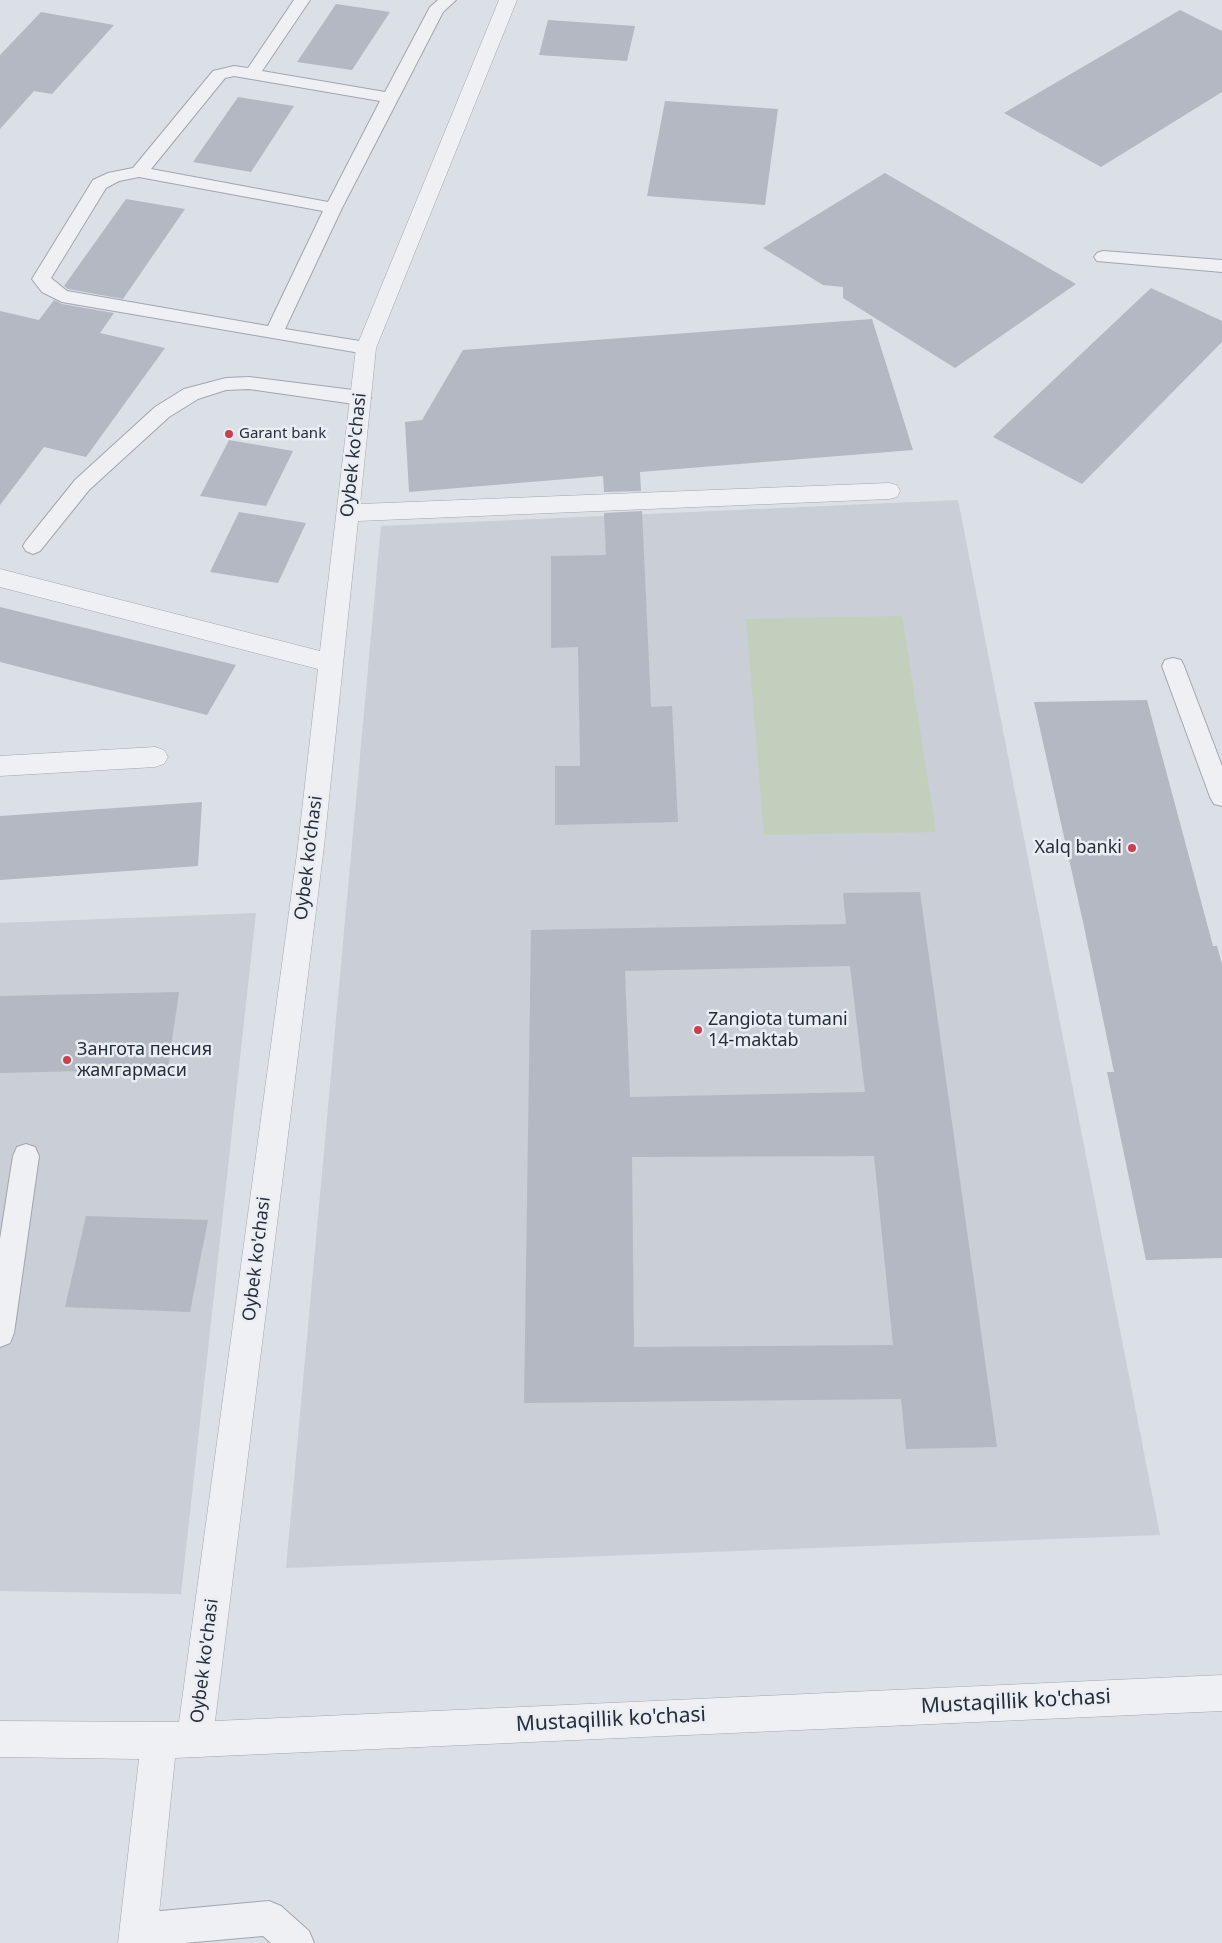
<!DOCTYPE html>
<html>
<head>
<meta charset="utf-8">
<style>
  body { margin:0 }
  canvas { display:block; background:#dbdfe6 }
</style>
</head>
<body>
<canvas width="1222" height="1943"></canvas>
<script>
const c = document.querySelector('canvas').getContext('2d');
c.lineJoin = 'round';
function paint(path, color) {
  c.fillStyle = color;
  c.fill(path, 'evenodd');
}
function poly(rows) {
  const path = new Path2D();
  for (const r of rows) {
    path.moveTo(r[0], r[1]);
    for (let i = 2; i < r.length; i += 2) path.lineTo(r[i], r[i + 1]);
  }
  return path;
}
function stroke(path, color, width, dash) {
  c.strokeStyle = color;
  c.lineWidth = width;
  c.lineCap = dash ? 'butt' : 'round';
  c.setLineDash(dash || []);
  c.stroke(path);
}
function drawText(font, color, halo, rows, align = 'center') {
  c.font = font + ' "Noto Sans",sans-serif';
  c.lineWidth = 5;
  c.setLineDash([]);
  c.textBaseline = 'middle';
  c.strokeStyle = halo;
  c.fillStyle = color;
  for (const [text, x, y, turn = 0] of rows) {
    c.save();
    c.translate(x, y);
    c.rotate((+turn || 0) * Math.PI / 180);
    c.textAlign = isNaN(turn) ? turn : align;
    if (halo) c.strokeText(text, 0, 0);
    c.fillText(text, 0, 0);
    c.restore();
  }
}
paint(poly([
  [958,500,1160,1535,286,1568,381,526],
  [256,913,181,1594,0,1591,0,923]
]), '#c9ced7');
paint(poly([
  [902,616,936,832,764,835,746,619]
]), '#c1cfbc');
paint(poly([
  [336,4,390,12,352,70,297,62],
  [1180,10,1222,31,1222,92,1101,167,1004,113],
  [41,12,114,25,52,94,34,91,0,129,0,55],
  [548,20,635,26,627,61,539,55],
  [238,97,294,106,251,172,193,162],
  [665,101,778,109,765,205,647,196],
  [885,173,1076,284,955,368,843,298,843,287,823,285,763,248],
  [126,199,185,209,123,299,68,289,64,286],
  [1151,288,1222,321,1222,342,1082,484,993,437],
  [54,300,62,304,114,313,100,333,165,348,86,457,44,447,0,505,0,311,39,320],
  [872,319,913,450,640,472,641,491,604,492,603,476,409,492,405,422,422,420,463,350],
  [229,440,293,451,266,506,200,496],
  [642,511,651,707,672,706,678,822,555,825,555,766,580,766,578,647,551,648,551,556,606,555,604,513],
  [239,512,306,523,278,583,210,572],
  [0,607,236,665,207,715,0,662],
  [1147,700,1213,946,1217,946,1222,964,1222,1258,1146,1260,1107,1072,1114,1072,1083,922,1034,702],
  [202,802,198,866,0,880,0,816],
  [920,892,997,1447,906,1449,901,1399,524,1403,531,930,846,924,843,893],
  [850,966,865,1092,630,1097,625,971],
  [874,1156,893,1345,634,1347,632,1157],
  [179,992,168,1069,0,1073,0,996],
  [86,1216,208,1220,190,1312,65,1307]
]), '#b3b8c2');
const lane = poly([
  [294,0,310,0,262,71,385,92,430,7,438,0,456,0,443,12,342,208,285,329,366,342,373,344,375,348,373,352,366,354,62,302,42,292,32,279,93,180,108,173,133,168,213,71,234,66,248,68,294,0],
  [234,76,380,101,328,202,151,169,225,78,234,76],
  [139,177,323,211,268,326,67,291,51,278,106,188,119,181,139,177],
  [1103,251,1222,260,1222,272,1097,261,1094,257,1097,253,1103,251],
  [249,377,361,391,368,393,371,398,368,403,361,405,249,389,226,390,198,399,169,417,89,490,40,551,33,554,26,551,23,546,26,541,75,480,155,407,184,389,226,378,249,377],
  [1173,658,1181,660,1184,666,1222,766,1222,806,1214,804,1210,797,1162,666,1165,660,1173,658],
  [26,1144,35,1147,39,1156,14,1333,10,1343,0,1347,0,1239,13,1156,17,1147,26,1144],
  [269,1901,281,1906,309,1931,314,1943,271,1943,263,1936,184,1943,129,1943,122,1930,127,1918,139,1913,269,1901]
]);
const street = poly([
  [499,0,517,0,376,348,360,504,889,483,897,485,900,491,897,497,889,499,358,521,324,846,215,1721,1222,1675,1222,1711,175,1758,156,1943,118,1943,139,1759,0,1757,0,1721,179,1722,298,846,318,669,0,587,0,569,320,651,356,348,499,0],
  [155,747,164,750,168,757,164,764,155,767,0,776,0,756,155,747]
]);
stroke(lane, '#a1a6af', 2);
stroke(street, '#a1a6af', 1);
paint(lane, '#eef0f4');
paint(street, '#eef0f4');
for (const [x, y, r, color] of [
  [229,434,5,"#cc3f50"],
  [1132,848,5,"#cc3f50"],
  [698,1030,5,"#cc3f50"],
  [67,1060,5,"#cc3f50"]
]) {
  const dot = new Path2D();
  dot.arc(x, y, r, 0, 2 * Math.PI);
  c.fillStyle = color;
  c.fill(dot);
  stroke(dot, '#eaeef3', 2);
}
drawText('15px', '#252d3b', '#eaeef3', [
  ["Garant bank",239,434]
], 'left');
drawText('18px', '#252d3b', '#eaeef3', [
  ["Oybek ko'chasi",354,455,-84],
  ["Oybek ko'chasi",309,858,-83],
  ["Oybek ko'chasi",257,1259,-83],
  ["Oybek ko'chasi",205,1661,-83]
]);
drawText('18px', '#252d3b', '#eaeef3', [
  ["Xalq banki",1122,848,"right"],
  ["Zangiota tumani",708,1020],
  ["14-maktab",708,1041],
  ["Зангота пенсия",77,1050],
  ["жамгармаси",77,1071]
], 'left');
drawText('21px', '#252d3b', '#eaeef3', [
  ["Mustaqillik ko'chasi",1016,1702,-3],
  ["Mustaqillik ko'chasi",611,1720,-3]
]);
</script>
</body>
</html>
